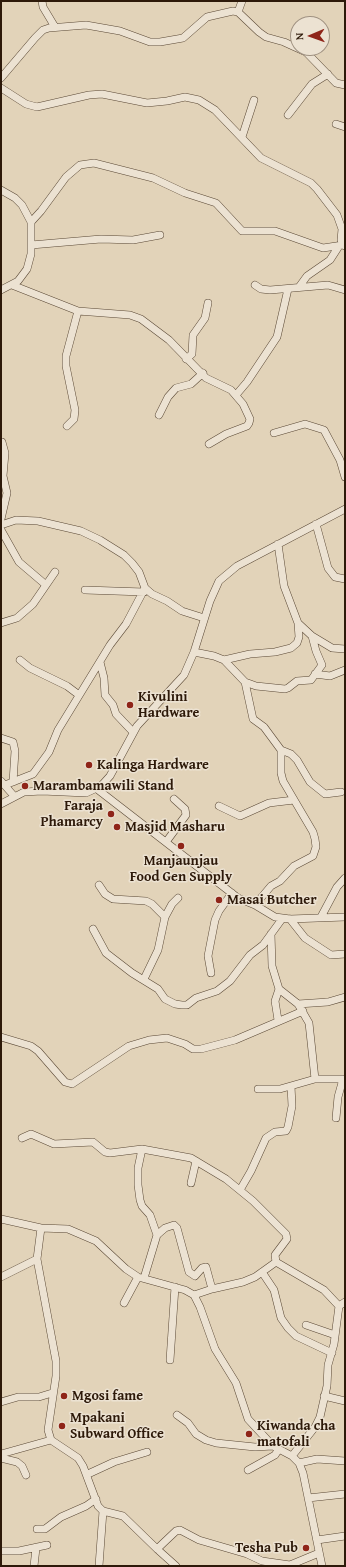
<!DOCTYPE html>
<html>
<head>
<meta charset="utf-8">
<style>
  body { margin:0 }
  #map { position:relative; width:346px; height:1567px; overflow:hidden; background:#e2d3b9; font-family:"Gentium Book Plus",serif }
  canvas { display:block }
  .frame { position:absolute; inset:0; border:2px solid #2d1909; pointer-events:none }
  .north { position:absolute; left:290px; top:16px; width:40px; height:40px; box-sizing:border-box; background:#ece2d2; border:1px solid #a09282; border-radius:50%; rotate:268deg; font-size:11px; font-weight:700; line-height:16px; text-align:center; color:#2d1909 }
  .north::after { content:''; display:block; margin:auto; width:14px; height:18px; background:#8f2418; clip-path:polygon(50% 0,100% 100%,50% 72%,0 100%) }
</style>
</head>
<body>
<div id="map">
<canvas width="346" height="1567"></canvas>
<div class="frame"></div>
<div class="north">N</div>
</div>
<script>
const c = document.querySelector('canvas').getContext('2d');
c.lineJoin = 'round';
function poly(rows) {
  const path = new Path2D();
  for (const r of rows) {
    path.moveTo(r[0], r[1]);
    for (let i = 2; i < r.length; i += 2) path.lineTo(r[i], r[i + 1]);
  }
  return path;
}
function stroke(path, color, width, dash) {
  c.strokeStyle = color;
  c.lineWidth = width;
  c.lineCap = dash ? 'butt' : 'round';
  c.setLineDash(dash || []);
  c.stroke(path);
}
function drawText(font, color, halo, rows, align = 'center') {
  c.font = font + ' "Gentium Book Plus",serif';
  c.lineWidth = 3;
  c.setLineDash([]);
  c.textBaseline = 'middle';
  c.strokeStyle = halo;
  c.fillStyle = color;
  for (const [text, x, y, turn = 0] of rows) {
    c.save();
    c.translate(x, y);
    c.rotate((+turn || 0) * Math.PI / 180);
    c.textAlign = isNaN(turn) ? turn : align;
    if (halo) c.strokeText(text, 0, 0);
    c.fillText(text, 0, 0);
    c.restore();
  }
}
const minor = poly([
  [42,1,43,7,55,27],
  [238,12,242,1],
  [1,78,35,38,43,30,49,28,86,25,120,31,150,42,160,42,183,38,207,17,233,11,238,12,259,32,266,37,284,42,306,52,336,83,345,85],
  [1,88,26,104,37,107,89,95,102,94,147,103,167,101,185,97,199,100,215,110,261,158,311,183,317,189,337,215,342,229,341,240,345,246],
  [288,115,312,84,328,74],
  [336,124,345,127],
  [242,137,254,100],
  [1,190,15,198,22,205,31,222,31,254,27,269,18,281,1,290],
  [31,222,41,211,66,177,80,165,94,163,153,178,185,193,216,203,242,231,275,231,323,248,343,245],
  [31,245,101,239,133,240,160,235],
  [12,285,78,311,130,315,141,319,169,340,206,378,231,390,243,404,250,419,249,423,247,426,226,434,209,444],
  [255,285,261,289,270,290,328,285,345,290],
  [299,287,307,276,330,260,339,246],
  [186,359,192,354,193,335,205,318,208,303],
  [236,395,247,382,277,337,288,289],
  [159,415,168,397,176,388,191,384,203,373],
  [67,426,74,419,75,410,66,366,66,356,78,311],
  [274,433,305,424,324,430,340,460,345,477],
  [1,519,7,493,3,476,5,453,2,442],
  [316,524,328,568,335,577,345,579],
  [1,525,16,520,38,521,81,531,100,540,124,555,132,563,139,572,145,588,152,594,167,601,182,611,204,618],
  [1,530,19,562,46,585],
  [278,544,284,586,298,623,312,636,332,648,345,649],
  [85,590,144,592],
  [1,623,17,618,33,604,55,572],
  [194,652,214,656,224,660,245,682,253,719,264,727,281,750,281,773,283,781,313,832,315,839,316,847,313,856,294,866,280,881,271,886,255,905],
  [20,660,30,668,67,686,79,695],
  [224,660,250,654,275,652,291,648,297,643,299,637,298,623],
  [100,662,104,678,105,695,113,705,116,714,133,732],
  [315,674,330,676,345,670],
  [245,682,256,686,285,689,288,688,297,681,311,680,322,665,316,651,312,636],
  [1,738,13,742,15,751,13,782],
  [281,750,291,754,297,760,310,782,325,794,341,792],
  [1,781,14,796],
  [5,785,33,774,49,752,58,730,110,645,126,624,145,588],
  [97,789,238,898,255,905,275,917,290,919,345,917],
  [1,804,24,792,42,791,86,793,101,786,110,776,137,726,184,675,194,652,210,601,219,581,237,566,345,509],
  [219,806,240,816,269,803,294,800],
  [166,842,186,815,185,809,174,799],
  [99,885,105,894,113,899,146,901,152,904,165,917],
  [321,917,337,887,345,878],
  [290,919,305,938,331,955,345,954],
  [93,929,106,953,132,973,158,989,165,999,175,1004,182,1005,187,1005,196,998,217,991,230,981,250,955,263,945,282,919],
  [271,934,272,966,279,989,298,1004,309,1023,315,1079],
  [211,973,208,956,215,920,219,911,232,893],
  [144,979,158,950,165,917,172,904,178,898],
  [298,1004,328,1002,345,997],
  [278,1020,275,1001,279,989],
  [1,1037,31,1046,38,1051,65,1082,72,1084,129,1046,149,1040,167,1038,185,1044,193,1049,201,1049,235,1040,303,1011],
  [258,1089,280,1089,315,1079,343,1079,338,1097,336,1118],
  [22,1138,31,1134,54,1144,93,1142,105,1152,110,1153,142,1149,191,1158,226,1179,253,1201,286,1234,287,1239,275,1255,276,1262],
  [142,1149,138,1168,138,1185,140,1200,142,1206,150,1215,157,1235],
  [191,1183,196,1161],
  [240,1190,251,1171,266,1138,275,1132,286,1131,288,1127,292,1106,291,1086],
  [1,1219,41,1228,68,1229,96,1241,126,1269,138,1277,185,1290,194,1295,200,1307,215,1349,236,1383,248,1419,273,1446,292,1456,299,1463,303,1473,322,1566],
  [41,1228,37,1259,56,1361,56,1376,48,1430,51,1440,78,1458,83,1466,98,1506,103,1511,123,1516,157,1549,176,1531,180,1530,199,1540,247,1554,262,1561,290,1565,319,1553],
  [262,1272,274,1290,281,1318,288,1328,296,1336,332,1353],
  [1,1277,37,1259],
  [144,1278,157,1235,165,1228,174,1225,177,1228,189,1272,195,1276,202,1268,206,1267,212,1289],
  [194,1295,212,1289,243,1282,255,1277,276,1262,324,1290,339,1306,345,1302],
  [124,1303,138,1277],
  [306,1325,335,1335],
  [170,1360,175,1287],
  [324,1396,345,1401],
  [1,1402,18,1397,39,1397,52,1393],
  [177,1415,188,1423,196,1434,206,1440,216,1443,255,1447,273,1446],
  [1,1454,51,1440],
  [292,1456,315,1427,320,1417,327,1386,328,1365,334,1344,339,1306],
  [1,1458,17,1462,22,1466,26,1475],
  [299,1463,317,1459,345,1461],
  [248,1470,275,1455,279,1449],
  [88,1474,114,1462,147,1452],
  [308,1498,345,1494],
  [37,1529,45,1529,61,1517,86,1506,96,1499],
  [317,1540,345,1536],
  [157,1549,176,1566],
  [1,1551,19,1551,47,1545],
  [34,1566,36,1548],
  [99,1566,103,1511]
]);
stroke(minor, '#5a4835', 8);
stroke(minor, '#ece2d2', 7);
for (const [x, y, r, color] of [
  [130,705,4,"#8f2418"],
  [89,765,4,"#8f2418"],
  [25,786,4,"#8f2418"],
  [111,814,4,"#8f2418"],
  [117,827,4,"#8f2418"],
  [181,846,4,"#8f2418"],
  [219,900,4,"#8f2418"],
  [64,1396,4,"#8f2418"],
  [62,1426,4,"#8f2418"],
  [249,1434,4,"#8f2418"],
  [306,1548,4,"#8f2418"]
]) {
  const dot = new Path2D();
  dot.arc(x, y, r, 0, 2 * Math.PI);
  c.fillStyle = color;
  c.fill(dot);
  stroke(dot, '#ece2d2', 1.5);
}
drawText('bold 14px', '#2d1909', '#ece2d2', [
  ["Kivulini",138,697],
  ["Hardware",138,713],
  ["Kalinga Hardware",97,765],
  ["Marambamawili Stand",33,786],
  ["Faraja",103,806,"right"],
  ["Phamarcy",103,822,"right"],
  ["Masjid Masharu",125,827],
  ["Manjaunjau",181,861,"center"],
  ["Food Gen Supply",181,877,"center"],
  ["Masai Butcher",227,900],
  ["Mgosi fame",72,1396],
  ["Mpakani",70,1418],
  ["Subward Office",70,1434],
  ["Kiwanda cha",257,1426],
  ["matofali",257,1442],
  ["Tesha Pub",298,1548,"right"]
], 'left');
</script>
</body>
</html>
